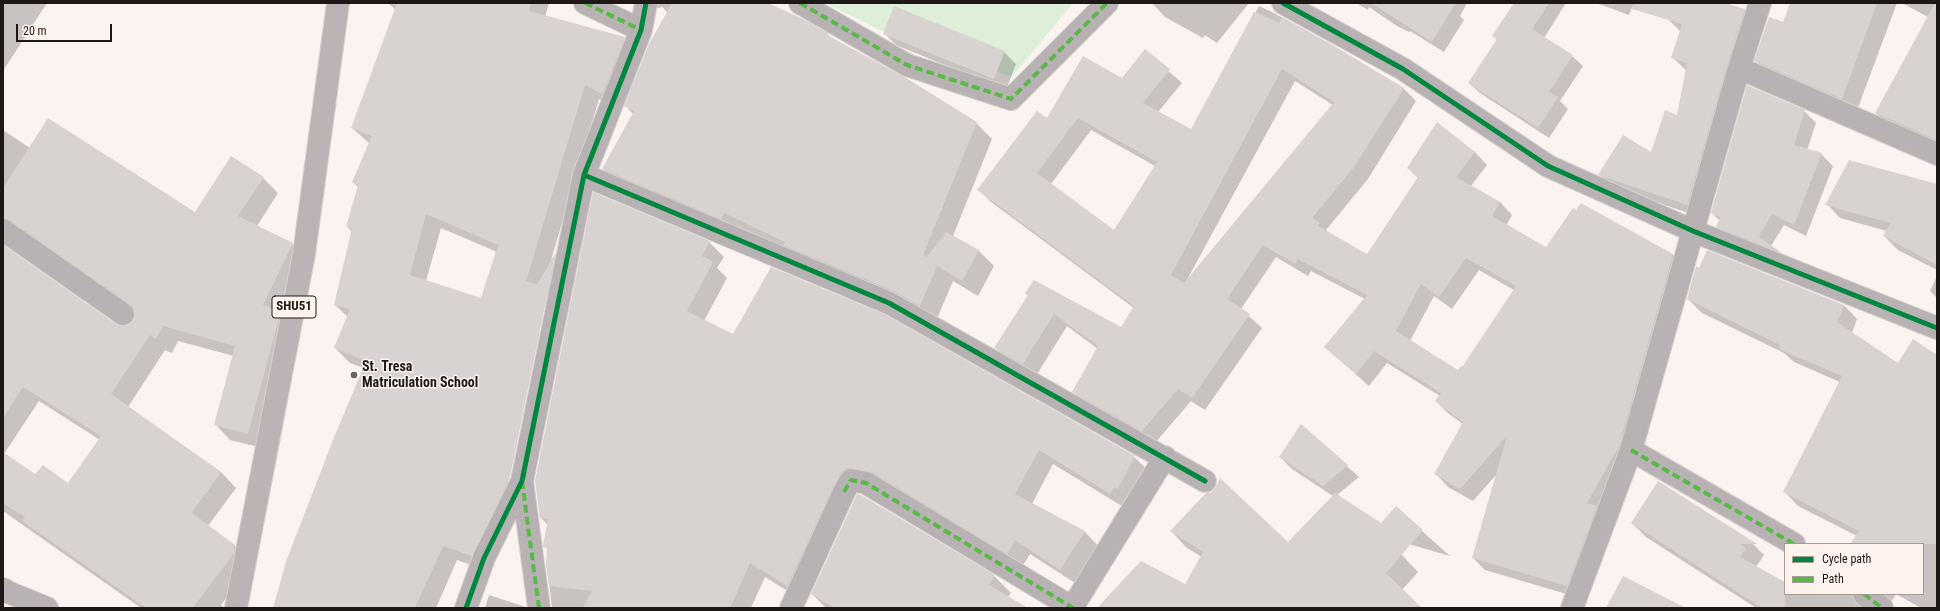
<!DOCTYPE html>
<html>
<head>
<meta charset="utf-8">
<style>
  body { margin:0 }
  #map { position:relative; width:1940px; height:611px; overflow:hidden; background:#faf3f0; font-family:"Roboto Condensed",sans-serif }
  canvas { display:block }
  .frame { position:absolute; inset:0; border:4px solid #1d1815; pointer-events:none }
  .legend { position:absolute; left:1784px; top:543px; width:140px; height:52px; box-sizing:border-box; background:#fef2ec; border:1px solid #a49b96; margin:0; padding:5px 7px; list-style:none; font-size:12px; color:#1d1815 }
  .legend li { display:flex; align-items:center; gap:8px; height:20px }
  .legend b { width:20px; border:1px solid #a49b96 }
  .scale { position:absolute; left:16px; top:24px; width:96px; height:18px; box-sizing:border-box; border:2px solid #1d1815; border-top:0; padding-left:5px; font-size:12px; line-height:14px; white-space:nowrap; color:#1d1815; -webkit-text-stroke:3px #fef2ec; paint-order:stroke }
</style>
</head>
<body>
<div id="map">
<canvas width="1940" height="611"></canvas>
<div class="frame"></div>
<ul class="legend">
<li><b style="height:5px;background:#00873e"></b>Cycle path</li>
<li><b style="height:5px;background:#58b947"></b>Path</li>
</ul>
<div class="scale">20 m</div>
</div>
<script>
const c = document.querySelector('canvas').getContext('2d');
c.lineJoin = 'round';
function paint(path, color) {
  c.fillStyle = color;
  c.fill(path, 'evenodd');
}
function poly(rows) {
  const path = new Path2D();
  for (const r of rows) {
    path.moveTo(r[0], r[1]);
    for (let i = 2; i < r.length; i += 2) path.lineTo(r[i], r[i + 1]);
  }
  return path;
}
function stroke(path, color, width, dash) {
  c.strokeStyle = color;
  c.lineWidth = width;
  c.lineCap = dash ? 'butt' : 'round';
  c.setLineDash(dash || []);
  c.stroke(path);
}
function drawText(font, color, halo, rows, align = 'center') {
  c.font = font + ' "Roboto Condensed",sans-serif';
  c.lineWidth = 3;
  c.setLineDash([]);
  c.textBaseline = 'middle';
  c.strokeStyle = halo;
  c.fillStyle = color;
  for (const [text, x, y, turn = 0] of rows) {
    c.save();
    c.translate(x, y);
    c.rotate((+turn || 0) * Math.PI / 180);
    c.textAlign = isNaN(turn) ? turn : align;
    if (halo) c.strokeText(text, 0, 0);
    c.fillText(text, 0, 0);
    c.restore();
  }
}
paint(poly([
  [825,3,1073,3,1012,77,880,30]
]), '#deefd9');
paint(poly([
  [3,3,47,3,3,71],
  [388,3,549,3,545,17,624,38,639,52,617,108,599,99,551,260,556,254,570,268,486,570,457,560,436,608,274,608,364,368,350,363,335,348,348,317,335,305,352,232,347,226,358,187,353,182,369,143,352,128,396,10],
  [441,228,497,252,482,300,426,281],
  [546,297,548,297,510,482,508,482],
  [643,3,765,3,827,34,832,39,976,123,992,139,953,236,978,250,994,266,978,296,953,281,936,321,740,228,737,234,619,184,603,169,633,114,626,106,675,20,662,7,655,9],
  [1152,3,1249,3,1217,43,1205,35,1203,38,1165,17],
  [1356,3,1467,3,1460,16,1464,20,1444,52,1410,31,1409,32,1397,26,1369,7,1368,10],
  [1515,3,1566,3,1544,38,1572,56,1583,66,1560,101,1568,109,1549,138,1480,93,1469,83,1497,40,1494,36],
  [1596,3,1722,3,1744,10,1757,23,1700,217,1612,187,1600,175,1652,154,1678,116,1687,71,1673,58,1681,32,1668,19,1669,17,1632,7,1629,15],
  [1791,3,1897,3,1856,113,1770,75,1756,61,1783,23],
  [1902,3,1937,3,1937,148,1890,127,1876,113,1928,17],
  [1259,6,1274,13,1331,45,1403,88,1416,101,1368,179,1326,230,1330,234,1367,256,1418,178,1408,168,1437,124,1475,152,1487,165,1471,186,1500,202,1512,215,1506,226,1547,248,1581,204,1673,255,1686,267,1580,598,1485,570,1473,558,1497,474,1473,501,1448,487,1436,474,1463,424,1449,414,1436,401,1440,396,1387,363,1369,386,1325,347,1365,299,1311,271,1308,276,1276,257,1241,309,1262,328,1205,410,1191,401,1155,443,1086,404,1073,391,1098,349,1067,326,1036,376,1008,360,996,348,1029,296,1121,328,1134,308,991,202,979,190,1047,120,1122,80,1145,51,1182,83,1158,112,1191,130],
  [1295,81,1333,105,1189,279,1188,278],
  [1091,130,1155,166,1114,232,1051,184],
  [1479,270,1514,290,1463,369,1458,371,1410,341,1434,296,1452,309],
  [884,33,1004,52,1016,64,1006,90,896,45],
  [1804,111,1816,123,1807,150,1821,154,1833,166,1806,236,1784,225,1771,246,1791,262,1729,238,1718,227,1720,221,1712,213],
  [3,130,30,148,195,213,263,178,278,193,257,226,292,244,308,259,263,448,230,440,215,424,234,356,178,341,172,353,165,350,128,407,221,472,236,488,208,526,235,546,250,561,249,568,221,605,225,608,141,608,3,511],
  [26,235,136,311,134,322,128,326,122,327,115,325,6,249,5,245],
  [39,401,100,440,68,485,35,476,4,454],
  [1937,185,1937,270,1898,250,1884,236,1887,231,1840,218,1827,204],
  [709,242,724,257,717,268,727,278,704,321,733,335,1134,457,1149,471,1125,508,1053,464,1032,504,1085,532,1099,547,1075,583,1030,554,1022,567,860,483,802,600,765,577,751,608,552,608,547,564,548,550,544,546,548,525,540,517],
  [1937,276,1937,298,1930,291],
  [1688,299,1844,305,1857,319,1852,333,1898,364,1937,356,1937,608,1921,608,1896,594,1891,602,1880,595,1865,608,1756,608,1646,537,1632,523,1750,541,1764,555,1756,567,1785,583,1785,594,1923,594,1923,544,1851,544,1857,536,1798,506,1785,492,1840,382,1794,362,1784,353,1702,313],
  [1301,425,1359,477,1337,495,1378,527,1396,508,1450,556,1381,536,1378,540,1402,555,1418,572,1402,590,1421,608,1098,608,1185,586,1202,557,1187,548,1171,531,1288,543,1333,496,1292,469,1280,457],
  [994,576,1011,593,1008,597,1026,608,826,608,812,594],
  [489,595,526,607,527,608,485,608]
]), '#0003');
paint(poly([
  [397,3,531,3,529,11,625,37,602,94,585,85,526,281,537,285,556,252,510,477,472,556,443,546,415,608,273,608,287,559,333,440,366,361,334,348,350,309,334,305,352,228,346,227,358,185,352,182,372,136,351,128],
  [426,214,498,245,481,298,410,275],
  [672,3,768,3,805,20,828,33,827,35,906,78,977,122,923,255,927,257,946,232,979,250,962,281,937,266,920,306,894,291,783,245,785,242,724,213,721,219,602,169,634,111,624,106,649,44],
  [1371,3,1456,3,1432,42],
  [1514,3,1549,3,1532,29,1573,55,1549,92,1558,97,1538,128,1468,83,1497,39,1492,36],
  [1633,3,1725,3,1745,9,1727,65,1687,205,1598,175,1623,135,1651,152,1665,110,1677,115,1687,63,1671,58,1682,24,1632,9],
  [1790,3,1877,3,1842,99,1754,61,1769,17,1783,22],
  [1935,3,1937,3,1937,140,1875,113],
  [894,6,1005,51,994,79,883,34],
  [1254,12,1279,23,1282,17,1331,44,1404,88,1355,166,1312,218,1320,223,1318,226,1367,254,1418,177,1407,168,1437,122,1475,152,1456,177,1500,202,1492,216,1546,247,1573,208,1576,210,1581,203,1673,254,1619,446,1587,503,1597,506,1567,586,1472,558,1507,436,1460,489,1434,474,1463,422,1435,401,1441,393,1374,351,1356,374,1324,347,1367,295,1298,259,1295,264,1263,245,1227,299,1250,314,1192,398,1178,389,1142,431,1072,392,1098,346,1054,314,1023,364,994,348,1028,295,1025,293,1034,280,1121,327,1134,306,977,190,1037,111,1047,118,1083,56,1122,78,1145,49,1170,69,1143,103,1191,129],
  [1282,69,1334,102,1184,283,1171,275],
  [1078,118,1157,162,1114,230,1037,173],
  [1466,258,1516,286,1462,367,1461,366,1458,370,1396,331,1421,284,1439,297],
  [1747,85,1805,110,1794,145,1822,153,1794,225,1772,214,1759,237,1782,253,1716,227,1720,217,1711,213],
  [48,118,195,212,231,156,264,177,238,216,293,243,263,305,281,310,248,434,214,425,235,346,163,326,156,339,150,335,111,394,221,472,192,513,235,545,234,553,193,608,146,608,22,521,25,517,3,503,3,452,35,474,43,465,68,483,101,436,23,387,3,418,3,245,116,324,122,326,128,325,133,321,135,315,134,309,130,304,10,220,3,218,3,188],
  [1849,160,1937,184,1937,265,1883,236,1890,223,1825,205],
  [593,192,710,241,702,256,713,262,687,311,733,334,771,267,884,314,1135,456,1118,489,1114,487,1110,494,1039,450,1015,494,1085,531,1060,570,1015,540,1007,554,872,472,853,468,846,468,840,474,833,487,787,586,750,563,730,608,583,608,592,591,549,586,546,564,547,548,543,547,543,545,548,519,540,518,535,481],
  [1707,250,1844,305,1837,322,1898,363,1913,339,1937,355,1937,544,1850,544,1859,531,1783,492,1842,376,1779,349,1780,345,1687,299,1696,266,1699,268],
  [1301,424,1348,465,1323,486,1279,457],
  [1220,478,1288,542,1335,493,1381,523,1396,506,1423,530,1386,573,1422,608,1097,608,1141,561,1185,584,1203,552,1170,531,1206,493,1212,492,1216,487],
  [1658,481,1757,544,1739,544,1746,548,1740,557,1785,582,1785,608,1762,608,1631,523],
  [857,494,861,495,995,575,989,585,1028,608,835,608,811,594],
  [1623,576,1686,608,1606,608]
]), '#d8d3d0');
const street = poly([
  [585,3,641,30],
  [800,3,907,65,1011,99,1107,3],
  [1283,3,1403,69,1548,166,1693,231,1937,328],
  [1739,68,1937,154],
  [584,175,889,303,1205,481],
  [3,230,123,314],
  [1631,450,1794,544],
  [522,481,539,608],
  [3,589,10,593,47,608],
  [1864,594,1882,608],
  [466,608,484,558,522,481,584,175,641,30,646,3],
  [791,608,844,492,851,480,866,483,1073,608],
  [1072,608,1165,457],
  [1572,608,1631,450,1739,68,1760,3]
]);
const primary = poly([
  [236,608,304,254,338,3]
]);
stroke(street, '#d6d1ce', 24);
stroke(primary, '#d6d1ce', 24);
stroke(street, '#b9b2b4', 22);
stroke(primary, '#bcb3b6', 22);
stroke(poly([
  [585,3,641,30],
  [800,3,907,65,1011,99,1107,3],
  [1631,450,1794,544],
  [522,481,539,608],
  [844,492,851,480,866,483,1073,608],
  [1864,594,1882,608]
]), '#58b947', 4, [8, 4]);
stroke(poly([
  [1283,3,1403,69,1548,166,1693,231,1937,328],
  [584,175,889,303,1205,481],
  [466,608,484,558,522,481,584,175,641,30,646,3]
]), '#00873e', 5);
for (const [x, y, r, color] of [
  [354,375,4,"#6a6562"]
]) {
  const dot = new Path2D();
  dot.arc(x, y, r, 0, 2 * Math.PI);
  c.fillStyle = color;
  c.fill(dot);
  stroke(dot, '#fef2ec', 1.5);
}
for (const [x, y, w] of [
  [294,307,44]
]) {
  const box = new Path2D();
  box.roundRect(x - w / 2, y - 11, w, 22, 3);
  c.fillStyle = '#fef2ec';
  c.fill(box);
  stroke(box, '#1d1815', 1);
}
drawText('bold 13px', '#1d1815', null, [
  ["SHU51",294,307]
]);
drawText('bold 14px', '#1d1815', '#fef2ec', [
  ["St. Tresa",362,367],
  ["Matriculation School",362,383]
], 'left');
</script>
</body>
</html>
